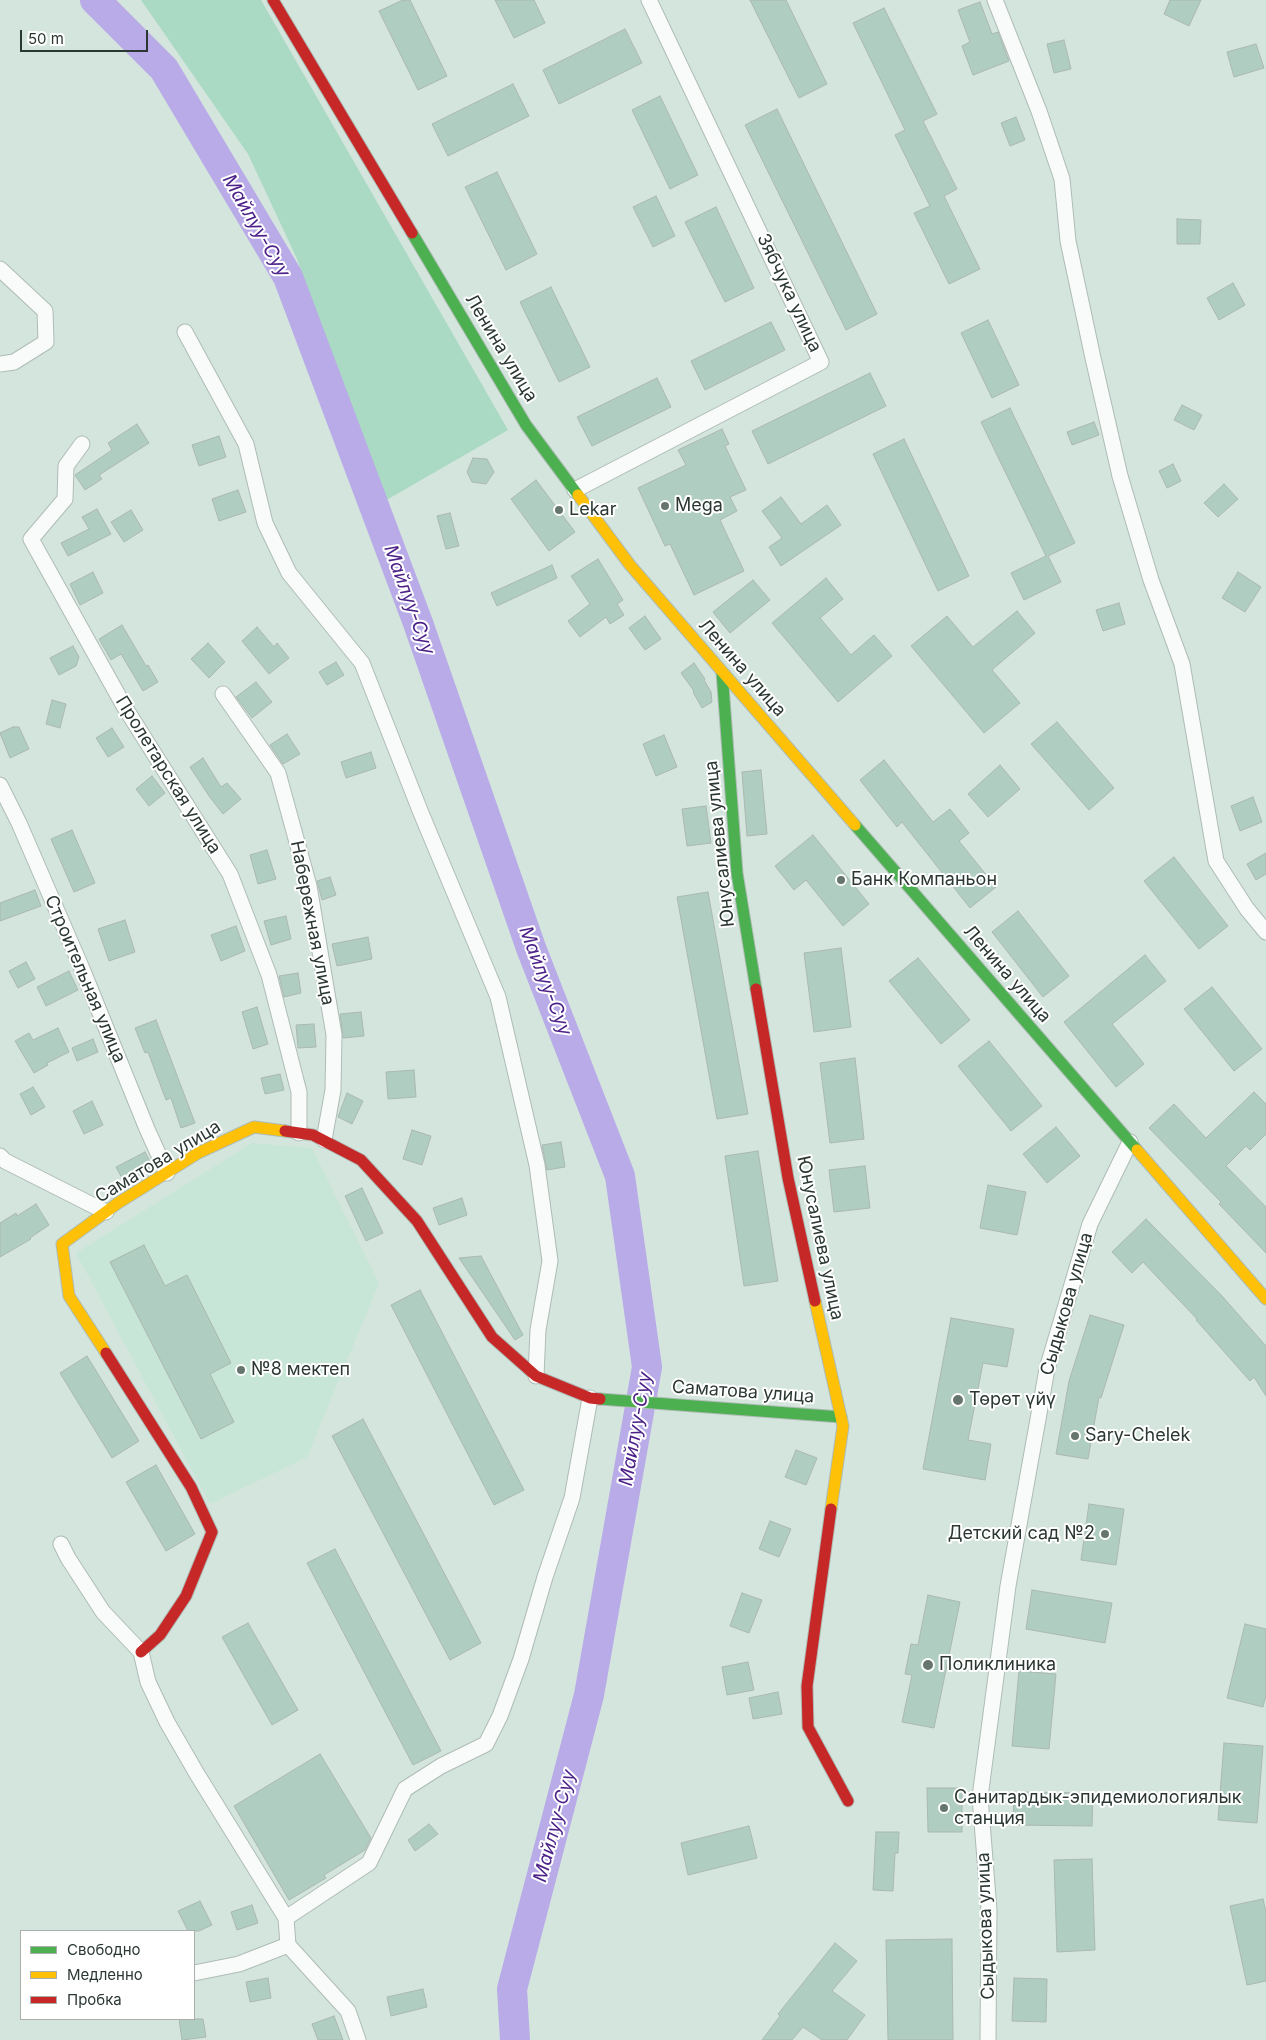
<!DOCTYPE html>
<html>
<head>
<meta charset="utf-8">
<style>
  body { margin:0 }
  #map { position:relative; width:1266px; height:2040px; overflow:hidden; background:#d4e5dd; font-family:Inter,sans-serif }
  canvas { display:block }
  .legend { position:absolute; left:20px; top:1930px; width:175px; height:90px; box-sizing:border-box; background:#fff; border:1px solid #aaafad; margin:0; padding:6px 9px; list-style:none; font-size:15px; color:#2b3832 }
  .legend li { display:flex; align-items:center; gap:10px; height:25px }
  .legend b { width:25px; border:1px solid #aaafad }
  .scale { position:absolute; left:20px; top:30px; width:128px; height:22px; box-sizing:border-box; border:2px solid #2b3832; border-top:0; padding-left:6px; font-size:15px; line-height:18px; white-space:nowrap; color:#2b3832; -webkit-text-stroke:4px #fff; paint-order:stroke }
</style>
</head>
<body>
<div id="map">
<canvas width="1266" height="2040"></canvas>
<ul class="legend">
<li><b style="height:6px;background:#4caf50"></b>Свободно</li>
<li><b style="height:6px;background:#ffc107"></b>Медленно</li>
<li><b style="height:6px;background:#c62828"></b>Пробка</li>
</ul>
<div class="scale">50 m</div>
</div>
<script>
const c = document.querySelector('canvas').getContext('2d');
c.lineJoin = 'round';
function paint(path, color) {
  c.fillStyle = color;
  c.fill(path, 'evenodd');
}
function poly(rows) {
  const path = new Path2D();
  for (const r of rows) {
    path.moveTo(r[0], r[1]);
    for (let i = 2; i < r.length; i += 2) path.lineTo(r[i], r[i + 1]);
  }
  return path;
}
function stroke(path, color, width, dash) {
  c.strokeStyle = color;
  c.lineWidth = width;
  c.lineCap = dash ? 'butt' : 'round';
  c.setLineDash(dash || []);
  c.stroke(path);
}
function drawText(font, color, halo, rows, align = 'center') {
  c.font = font + ' Inter,sans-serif';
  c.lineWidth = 4;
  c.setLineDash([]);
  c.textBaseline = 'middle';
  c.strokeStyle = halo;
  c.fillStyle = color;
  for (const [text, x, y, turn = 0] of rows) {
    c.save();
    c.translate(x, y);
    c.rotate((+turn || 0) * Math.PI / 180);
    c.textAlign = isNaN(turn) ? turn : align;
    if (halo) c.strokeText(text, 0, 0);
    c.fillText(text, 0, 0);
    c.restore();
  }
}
paint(poly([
  [252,1143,312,1148,379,1283,307,1457,210,1504,76,1253]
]), '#c7e6d7');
paint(poly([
  [141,0,261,0,508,430,383,502,297,259,248,154]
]), '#aad9c4');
stroke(poly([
  [95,0,164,69,288,277,418,623,531,948,620,1176,647,1367,589,1695,512,1989,515,2040]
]), '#b8abe7', 30);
const building = poly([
  [403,0,410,0,447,76,418,90,379,11,403,0],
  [495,0,534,0,545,23,514,38,495,0],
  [750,0,786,0,827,84,799,98,750,0],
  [1170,0,1201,0,1189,26,1164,14,1170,0],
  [980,2,992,34,998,32,1009,61,973,75,962,46,970,42,958,10,980,2],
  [884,8,937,114,923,121,957,189,944,196,980,269,949,284,914,213,930,206,895,135,905,130,853,23,884,8],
  [625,29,642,63,559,104,543,70,625,29],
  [1064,40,1071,69,1054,73,1047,44,1064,40],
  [1256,44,1264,68,1234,77,1227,52,1256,44],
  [513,84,529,116,448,156,432,124,513,84],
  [660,96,698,175,670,189,632,110,660,96],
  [777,109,877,314,846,330,745,125,777,109],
  [1016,117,1025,140,1010,146,1001,123,1016,117],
  [497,172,537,254,506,270,465,187,497,172],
  [656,196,675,236,653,247,633,207,656,196],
  [716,207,754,288,725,302,685,222,716,207],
  [1177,219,1201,220,1200,244,1177,244,1177,219],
  [1233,283,1245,305,1219,320,1207,298,1233,283],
  [551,287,590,367,559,382,520,302,551,287],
  [988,320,1019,385,992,398,961,333,988,320],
  [771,322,785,350,705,390,691,361,771,322],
  [870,373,886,406,768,464,752,431,870,373],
  [657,378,671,407,592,446,577,417,657,378],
  [1182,405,1202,415,1194,430,1174,420,1182,405],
  [1010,408,1075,543,1048,556,1061,582,1024,600,1011,573,1046,556,981,422,1010,408],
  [1094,422,1099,435,1072,445,1067,432,1094,422],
  [137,424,149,443,99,475,102,479,85,490,75,475,112,450,108,443,137,424],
  [722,429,729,444,725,446,746,490,730,497,737,511,720,520,744,571,694,595,670,544,665,546,638,488,686,465,678,450,722,429],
  [219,436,226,457,199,466,192,445,219,436],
  [904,439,969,576,938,591,873,454,904,439],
  [473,458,487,459,494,472,486,484,472,482,467,472,473,458],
  [1173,464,1181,481,1167,488,1159,471,1173,464],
  [536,480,575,532,549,551,511,499,536,480],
  [1224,484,1238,499,1218,517,1204,503,1224,484],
  [238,490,246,512,219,521,212,499,238,490],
  [781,497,801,524,827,505,841,525,781,566,769,547,782,538,762,511,781,497],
  [97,509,111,534,68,556,61,543,89,529,82,517,97,509],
  [131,510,143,530,124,542,111,522,131,510],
  [450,513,459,546,446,549,437,516,450,513],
  [598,559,623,600,617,604,624,615,610,624,606,617,580,637,568,621,590,604,571,576,598,559],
  [552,565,557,578,497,606,491,593,552,565],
  [93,572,103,593,80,605,70,584,93,572],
  [1238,572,1261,587,1245,612,1222,598,1238,572],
  [826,578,843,599,820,618,851,655,874,635,892,656,838,702,772,623,826,578],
  [753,580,770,600,730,633,713,612,753,580],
  [1119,603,1125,624,1103,631,1096,610,1119,603],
  [1017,611,1035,633,992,670,1020,703,984,733,911,646,947,616,973,647,1017,611],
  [645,616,661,639,645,650,629,628,645,616],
  [122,625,146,666,148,665,158,682,143,691,121,654,111,660,99,639,122,625],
  [257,627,274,647,277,643,289,658,269,674,242,641,257,627],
  [208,643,225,662,209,678,191,659,208,643],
  [73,646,79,657,76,666,59,675,50,658,73,646],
  [336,662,344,675,327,685,319,672,336,662],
  [694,663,705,679,704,680,711,692,712,702,702,708,693,692,694,691,681,673,694,663],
  [256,682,272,702,252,718,236,697,256,682],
  [52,700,66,704,60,728,46,724,52,700],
  [1057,722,1114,788,1089,810,1031,744,1057,722],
  [13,727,19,727,29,749,10,758,0,733,13,727],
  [112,728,124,747,108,757,96,738,112,728],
  [287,734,300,754,283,764,270,745,287,734],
  [664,735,677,767,656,776,643,744,664,735],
  [371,752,376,768,346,778,341,762,371,752],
  [203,758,221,787,227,783,241,799,223,814,209,796,190,767,203,758],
  [884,760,933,822,950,809,969,833,959,841,996,887,970,908,902,822,897,827,860,780,884,760],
  [1000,765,1020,789,988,817,968,794,1000,765],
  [761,770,767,834,747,836,742,772,761,770],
  [152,776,165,793,149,806,136,789,152,776],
  [1253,797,1262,822,1240,831,1231,806,1253,797],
  [706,806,711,843,687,846,682,809,706,806],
  [72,830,95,883,74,892,51,839,72,830],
  [813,835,869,904,843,926,806,880,794,890,775,866,813,835],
  [267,850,276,879,258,884,250,855,267,850],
  [1266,853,1266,874,1256,880,1247,864,1266,853],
  [1174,857,1228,926,1199,949,1144,881,1174,857],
  [330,877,336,895,322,900,317,881,330,877],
  [35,890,41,906,0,921,0,903,35,890],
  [708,892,748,1114,717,1119,677,897,708,892],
  [1018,911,1069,976,1043,997,992,932,1018,911],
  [286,916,291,939,271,945,264,921,286,916],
  [125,920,135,952,109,961,98,929,125,920],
  [236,926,245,951,221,961,211,935,236,926],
  [368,937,372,959,337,966,332,944,368,937],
  [841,948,851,1027,814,1032,804,953,841,948],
  [1145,955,1166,981,1112,1024,1144,1064,1116,1087,1064,1022,1145,955],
  [918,958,970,1020,941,1044,889,981,918,958],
  [26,962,35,979,18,988,9,971,26,962],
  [69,971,78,990,46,1006,37,987,69,971],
  [298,973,301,993,284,997,279,976,298,973],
  [1212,987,1262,1049,1234,1071,1184,1009,1212,987],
  [257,1007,268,1044,253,1049,242,1012,257,1007],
  [361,1012,364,1036,343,1038,340,1014,361,1012],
  [156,1020,195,1123,181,1128,171,1098,166,1100,148,1052,145,1053,135,1028,156,1020],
  [314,1024,316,1047,298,1048,296,1025,314,1024],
  [58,1028,69,1052,47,1063,48,1065,34,1073,15,1041,29,1033,33,1040,58,1028],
  [93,1039,98,1052,77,1061,72,1048,93,1039],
  [989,1041,1042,1106,1011,1131,958,1066,989,1041],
  [855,1058,864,1139,830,1143,820,1063,855,1058],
  [414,1070,416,1097,388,1099,386,1072,414,1070],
  [280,1074,284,1090,265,1094,261,1078,280,1074],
  [33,1087,45,1107,31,1115,20,1094,33,1087],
  [1254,1092,1266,1104,1266,1134,1250,1150,1246,1146,1226,1166,1266,1207,1266,1253,1219,1204,1221,1202,1149,1128,1174,1104,1206,1138,1254,1092],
  [347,1093,363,1101,352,1124,338,1117,347,1093],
  [92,1101,103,1125,84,1134,73,1111,92,1101],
  [1056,1127,1080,1156,1047,1183,1023,1154,1056,1127],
  [412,1130,431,1136,422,1165,403,1159,412,1130],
  [561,1142,565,1167,547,1170,542,1145,561,1142],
  [758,1151,778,1281,744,1286,725,1156,758,1151],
  [145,1152,153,1167,125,1184,116,1167,145,1152],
  [865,1166,870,1208,834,1212,829,1170,865,1166],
  [988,1185,1026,1192,1017,1235,980,1228,988,1185],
  [362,1188,383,1233,366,1241,345,1196,362,1188],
  [462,1198,467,1215,439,1225,433,1208,462,1198],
  [36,1204,49,1225,30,1238,31,1239,0,1257,0,1223,16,1213,17,1216,36,1204],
  [1146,1219,1222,1296,1266,1346,1266,1396,1254,1377,1250,1381,1196,1320,1197,1319,1143,1262,1132,1273,1112,1252,1146,1219],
  [144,1245,165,1286,187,1275,231,1363,210,1374,234,1422,201,1439,110,1262,144,1245],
  [481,1256,523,1335,515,1340,459,1258,481,1256],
  [420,1290,524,1490,494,1505,391,1305,420,1290],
  [1090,1315,1124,1325,1101,1398,1099,1397,1088,1459,1056,1454,1069,1381,1090,1315],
  [951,1318,1014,1329,1007,1367,983,1363,968,1440,991,1444,985,1480,923,1469,951,1318],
  [87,1356,139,1441,112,1458,60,1373,87,1356],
  [363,1419,481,1643,450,1660,332,1436,363,1419],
  [796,1450,817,1458,806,1485,785,1477,796,1450],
  [156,1465,195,1534,166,1551,126,1482,156,1465],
  [1089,1504,1124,1509,1116,1565,1081,1560,1089,1504],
  [770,1521,791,1529,779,1557,759,1549,770,1521],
  [335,1549,441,1751,413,1765,307,1563,335,1549],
  [1032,1590,1112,1603,1105,1643,1026,1629,1032,1590],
  [742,1593,762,1600,749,1633,730,1626,742,1593],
  [928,1595,960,1602,934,1728,902,1722,912,1675,905,1674,911,1644,918,1645,928,1595],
  [248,1623,298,1710,272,1725,222,1637,248,1623],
  [1245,1624,1266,1629,1266,1695,1263,1707,1227,1698,1245,1624],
  [748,1662,754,1690,727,1695,722,1667,748,1662],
  [1019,1671,1056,1674,1049,1749,1012,1746,1019,1671],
  [778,1692,782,1714,753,1719,749,1698,778,1692],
  [1224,1743,1263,1746,1257,1823,1218,1820,1224,1743],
  [320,1754,371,1838,365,1850,324,1875,326,1878,289,1900,234,1806,320,1754],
  [927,1788,962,1788,962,1832,928,1832,927,1788],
  [1014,1792,1093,1793,1092,1826,1013,1825,1014,1792],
  [429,1824,438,1834,415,1851,408,1840,429,1824],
  [749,1826,757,1858,688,1875,681,1843,749,1826],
  [876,1832,899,1832,898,1853,895,1853,893,1891,873,1890,876,1832],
  [1092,1859,1095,1950,1057,1952,1054,1860,1092,1859],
  [1263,1899,1266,1912,1266,1981,1247,1985,1230,1906,1263,1899],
  [200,1901,212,1925,199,1931,188,1931,178,1911,200,1901],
  [252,1905,258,1923,237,1930,231,1912,252,1905],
  [952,1939,953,2040,888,2040,886,1940,952,1939],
  [835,1943,857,1961,832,1991,865,2015,847,2040,822,2040,803,2027,792,2040,762,2040,780,2016,778,2014,835,1943],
  [268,1978,271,1998,250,2002,246,1982,268,1978],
  [1014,1978,1047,1979,1046,2022,1012,2021,1014,1978],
  [423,1989,427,2007,391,2016,387,1997,423,1989],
  [334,2016,343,2040,318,2040,312,2024,334,2016],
  [179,2019,203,2019,206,2037,182,2040,179,2019]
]);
paint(building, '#afcdc0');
stroke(building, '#abb8b2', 1);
const street = poly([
  [995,0,1039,111,1062,179,1068,241,1093,358,1120,476,1151,580,1182,664,1216,861,1247,909,1266,932],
  [0,269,45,311,46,342,14,362,0,364],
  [185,332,246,444,265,523,289,573,362,663,421,813,498,997,537,1165,550,1261,538,1330,536,1376],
  [82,444,66,466,65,499,31,539,124,706,230,874,269,975,299,1092,299,1133],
  [575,490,821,362,649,0],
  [223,694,278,773,309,886,334,1035,333,1090,324,1140],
  [0,785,19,823,83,971,147,1129,167,1173],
  [0,1156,5,1161,106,1212],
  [61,1544,68,1558,103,1612,141,1652,148,1682,167,1722,197,1774,286,1918],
  [288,1945,348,2011,358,2040],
  [194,1973,239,1964,288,1945,286,1918,369,1863,405,1789,441,1766,486,1744,500,1716,521,1659,545,1577,572,1498,590,1398],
  [988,2040,989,1910,980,1797,1008,1586,1047,1369,1090,1224,1130,1142]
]);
const fast = poly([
  [412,233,526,425,578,495],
  [722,672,737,873,756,989],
  [855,825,1137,1150],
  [600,1399,841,1417]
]);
const slow = poly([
  [578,495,630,565,855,825],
  [1137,1150,1266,1299],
  [815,1301,843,1426,831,1509],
  [106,1353,69,1296,62,1244,118,1203,198,1153,254,1127,285,1131]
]);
const jam = poly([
  [273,0,412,233],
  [756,989,788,1178,815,1301],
  [285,1131,313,1135,361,1160,417,1221,492,1337,536,1376,590,1398,600,1399],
  [106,1353,191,1487,212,1532,186,1596,160,1635,141,1652],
  [831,1509,807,1686,808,1727,848,1801]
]);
stroke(street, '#aebcb5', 17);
stroke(fast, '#aebcb5', 13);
stroke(slow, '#aebcb5', 13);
stroke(jam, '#aebcb5', 13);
stroke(street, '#f9fbfa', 15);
stroke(fast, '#4caf50', 11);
stroke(slow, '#ffc107', 11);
stroke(jam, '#c62828', 11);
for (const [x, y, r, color] of [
  [665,506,5,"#66756e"],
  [559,510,5,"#66756e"],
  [841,880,5,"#66756e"],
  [241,1370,5,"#66756e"],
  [958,1400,6,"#66756e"],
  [1075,1436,5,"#66756e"],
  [1105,1534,5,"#66756e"],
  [928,1665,6,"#66756e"],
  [944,1808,5,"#66756e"]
]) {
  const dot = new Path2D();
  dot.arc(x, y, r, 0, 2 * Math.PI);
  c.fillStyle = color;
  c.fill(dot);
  stroke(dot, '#fff', 2);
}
drawText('18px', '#2b3832', '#fff', [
  ["Зябчука улица",789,293,65],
  ["Ленина улица",501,348,59],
  ["Ленина улица",742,668,49],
  ["Пролетарская улица",168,775,58],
  ["Юнусалиева улица",720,844,-96],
  ["Набережная улица",312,923,79],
  ["Ленина улица",1007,974,49],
  ["Строительная улица",85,979,67],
  ["Саматова улица",158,1162,-31],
  ["Юнусалиева улица",820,1238,78],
  ["Сыдыкова улица",1067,1304,-74],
  ["Саматова улица",743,1392,4],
  ["Сыдыкова улица",986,1926,-92]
]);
drawText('18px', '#2b3832', '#fff', [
  ["Mega",675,506],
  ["Lekar",569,510],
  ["Банк Компаньон",851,880],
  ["№8 мектеп",251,1370],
  ["Төрөт үйү",969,1400],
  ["Sary-Chelek",1085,1436],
  ["Детский сад №2",1095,1534,"right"],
  ["Поликлиника",939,1665],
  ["Санитардык-эпидемиологиялык",954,1798],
  ["станция",954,1819]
], 'left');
drawText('italic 19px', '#4d2389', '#fff', [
  ["Майлуу-Суу",256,226,60],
  ["Майлуу-Суу",409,600,70],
  ["Майлуу-Суу",545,981,69],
  ["Майлуу-Суу",636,1429,-80],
  ["Майлуу-Суу",555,1826,-75]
]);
</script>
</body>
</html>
